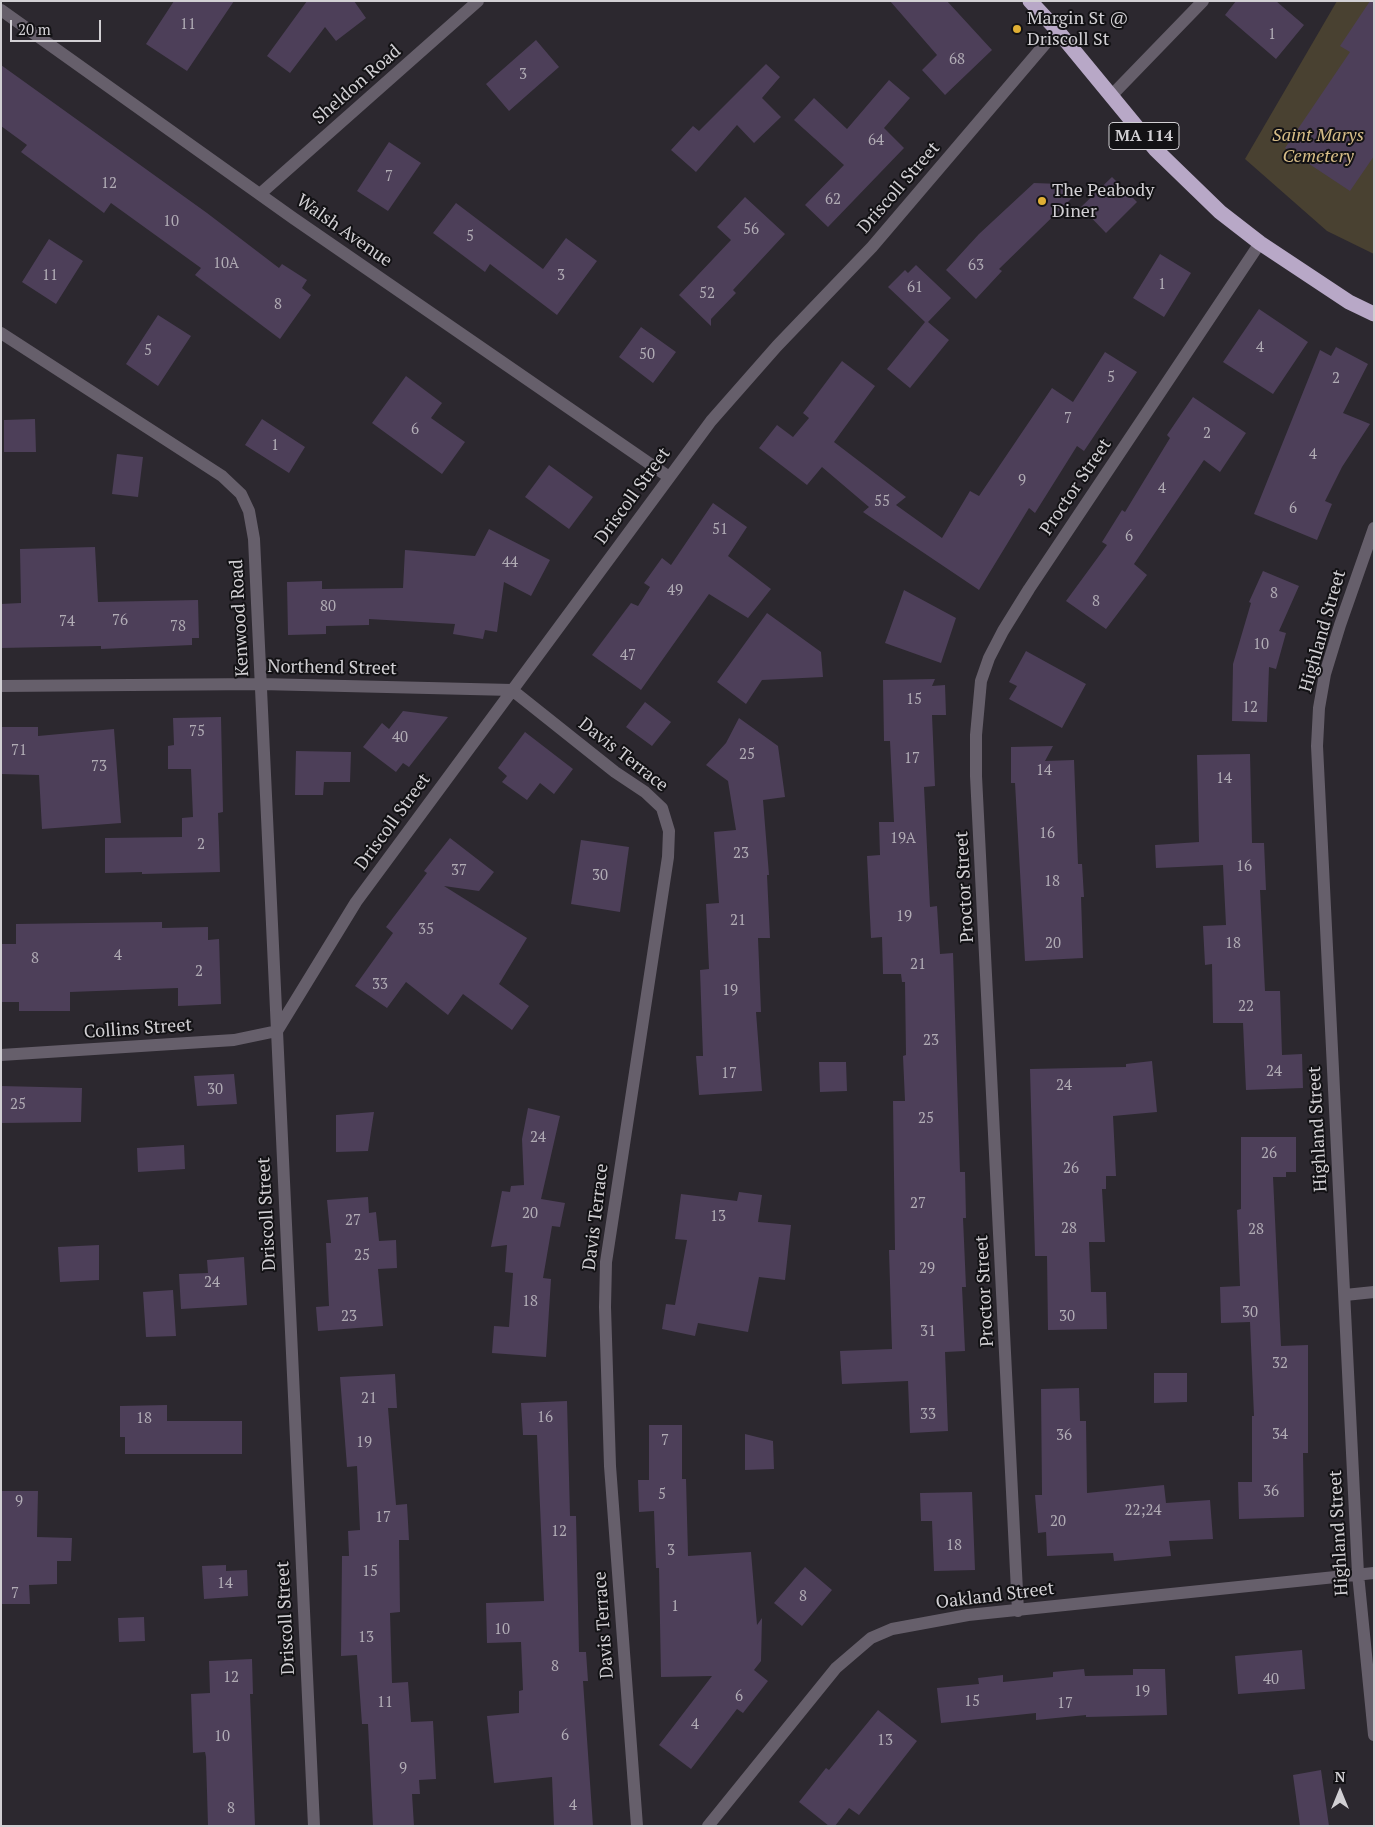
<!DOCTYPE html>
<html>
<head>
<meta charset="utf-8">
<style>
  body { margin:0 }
  #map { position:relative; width:1375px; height:1827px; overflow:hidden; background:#2c282f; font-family:"PT Serif",serif }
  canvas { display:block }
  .frame { position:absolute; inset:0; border:2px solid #d2d0d4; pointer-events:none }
  .north { position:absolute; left:1315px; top:1767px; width:50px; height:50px; -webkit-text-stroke:4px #131215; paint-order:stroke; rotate:0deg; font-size:14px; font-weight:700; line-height:20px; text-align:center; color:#d2d0d4 }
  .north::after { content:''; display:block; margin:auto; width:18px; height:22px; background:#d2d0d4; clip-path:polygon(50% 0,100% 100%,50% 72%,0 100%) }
  .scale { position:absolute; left:10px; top:20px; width:91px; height:22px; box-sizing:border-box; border:2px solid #d2d0d4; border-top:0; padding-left:6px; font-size:15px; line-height:18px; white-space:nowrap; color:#d2d0d4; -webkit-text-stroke:4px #131215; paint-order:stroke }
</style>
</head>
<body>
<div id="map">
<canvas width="1375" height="1827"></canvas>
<div class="frame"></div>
<div class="north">N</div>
<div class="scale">20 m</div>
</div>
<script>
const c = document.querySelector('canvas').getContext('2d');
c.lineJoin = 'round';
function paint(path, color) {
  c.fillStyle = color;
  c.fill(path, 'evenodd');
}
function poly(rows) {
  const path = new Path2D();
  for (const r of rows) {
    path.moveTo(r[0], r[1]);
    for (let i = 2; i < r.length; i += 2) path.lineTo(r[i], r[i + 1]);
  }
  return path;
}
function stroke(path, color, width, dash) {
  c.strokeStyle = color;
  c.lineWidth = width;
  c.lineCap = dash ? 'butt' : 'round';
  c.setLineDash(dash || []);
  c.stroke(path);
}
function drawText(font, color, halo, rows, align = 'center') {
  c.font = font + ' "PT Serif",serif';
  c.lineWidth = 4;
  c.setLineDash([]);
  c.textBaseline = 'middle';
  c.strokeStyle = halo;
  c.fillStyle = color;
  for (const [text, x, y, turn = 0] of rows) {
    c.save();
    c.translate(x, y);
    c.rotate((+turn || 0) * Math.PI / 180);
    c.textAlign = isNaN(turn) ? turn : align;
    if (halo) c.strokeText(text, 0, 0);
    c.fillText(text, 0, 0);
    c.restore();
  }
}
paint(poly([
  [1337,1,1374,1,1374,254,1327,231,1245,159]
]), '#494131');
paint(poly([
  [174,1,234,1,187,71,146,44],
  [307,1,354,1,366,18,336,41,325,27,290,73,267,56],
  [890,1,947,1,992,50,945,95,922,70,937,55],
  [1236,1,1276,1,1304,25,1276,59,1225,15],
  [1370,1,1374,1,1374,156,1350,191,1285,148,1350,52,1340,46],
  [536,40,559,67,509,111,486,84],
  [766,64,780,77,762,98,781,117,754,143,737,125,696,172,671,150,693,126,699,131],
  [1,65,207,213,279,268,282,264,307,280,302,288,311,295,280,339,195,275,201,268,111,203,104,213,21,152,27,145,1,126],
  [889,80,910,98,884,128,904,148,828,227,805,205,844,165,794,120,814,98,847,129],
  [389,142,421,163,388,211,357,191],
  [1112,177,1137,202,1106,233,1081,207],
  [1034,183,1060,184,1073,197,999,269,1002,271,976,299,946,270,979,234],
  [745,197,785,234,733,290,736,293,711,319,711,326,679,295,731,240,717,227],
  [456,203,543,269,566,238,597,261,557,315,490,264,485,272,433,233],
  [49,239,83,261,56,304,22,282],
  [1160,254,1191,273,1164,317,1133,298],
  [916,265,951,298,928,322,949,340,910,388,887,369,925,322,888,287,905,270,908,273],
  [1259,309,1308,342,1273,394,1223,362],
  [158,315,191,336,158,386,126,364],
  [641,327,676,352,653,383,619,357],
  [1336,347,1368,364,1343,413,1370,424,1342,467,1325,501,1332,504,1317,540,1254,514,1320,350,1331,356],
  [1105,352,1137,372,1084,451,1077,446,1035,513,1029,508,979,590,863,512,869,507,822,467,807,485,759,448,777,425,793,437,809,418,803,413,842,361,875,386,834,442,906,497,896,505,942,538,970,491,979,496,1052,388,1073,402],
  [406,376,442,403,431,418,465,442,442,474,372,423],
  [1193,397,1246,433,1220,472,1204,460,1134,564,1147,575,1106,629,1066,601,1107,545,1102,542,1122,510,1125,512,1170,438,1167,435],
  [35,419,36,452,4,452,4,420],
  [262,419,305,447,289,473,245,445],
  [117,454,143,457,138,497,112,494],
  [549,465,593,497,569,529,525,497],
  [713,503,747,527,728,556,771,589,748,618,709,594,641,690,592,655,631,603,638,606,650,587,644,583,662,558,671,565],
  [489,529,550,560,531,596,504,582,497,632,485,630,483,639,453,634,455,624,369,619,369,625,326,626,326,634,288,635,287,582,322,581,322,589,403,588,405,550,475,556],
  [95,547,98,602,198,600,199,638,192,638,192,645,101,649,101,646,1,648,1,604,21,603,20,549],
  [1263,571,1299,586,1279,631,1286,633,1276,669,1269,667,1267,722,1232,721,1233,664,1251,603,1249,602],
  [904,590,956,618,941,663,885,643],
  [767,613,821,652,823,677,762,680,746,704,717,682],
  [1026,651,1086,684,1062,728,1009,699,1017,686,1009,682],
  [935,679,932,686,945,685,946,715,932,715,935,786,924,787,930,907,937,906,940,954,953,953,960,1172,965,1172,966,1218,963,1218,966,1287,962,1287,965,1351,945,1352,948,1431,910,1433,908,1381,842,1384,840,1351,892,1349,889,1250,895,1250,893,1101,905,1101,903,1056,906,1055,905,982,902,982,901,974,883,974,882,937,871,938,867,856,880,855,879,822,894,822,890,741,884,741,883,680],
  [645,702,671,722,652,746,626,727],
  [403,711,448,717,409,767,403,763,396,772,363,747,382,723,389,729],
  [221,717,223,812,218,813,220,872,142,874,142,872,105,873,105,838,182,837,182,818,193,817,191,769,168,769,168,746,174,745,173,718],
  [739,718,778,746,785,797,763,800,769,875,767,875,770,938,758,938,761,1012,756,1012,762,1091,699,1095,696,1056,703,1056,700,970,709,969,706,904,719,903,714,832,736,830,728,781,706,765,726,743],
  [1,727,38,727,38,736,114,729,121,823,42,829,39,775,1,774],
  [525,732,573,769,554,794,540,783,527,800,502,782,507,776,498,768],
  [1053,746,1045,761,1074,760,1078,864,1082,864,1084,897,1081,897,1083,958,1025,961,1015,783,1011,783,1011,747],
  [296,751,351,752,350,782,324,782,323,795,295,795],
  [1250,754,1252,843,1264,843,1266,890,1260,890,1265,991,1280,991,1282,1055,1302,1054,1303,1088,1246,1090,1243,1023,1213,1023,1212,964,1205,965,1203,926,1226,925,1223,865,1156,868,1155,845,1199,842,1197,755],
  [450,838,494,872,479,891,444,886,527,938,499,984,529,1006,512,1030,463,994,448,1015,406,982,387,1008,355,986,393,933,386,927,427,873,424,871],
  [581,840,629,847,620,912,571,904],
  [162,922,162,928,208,927,208,940,219,939,221,1004,178,1006,178,988,70,992,70,1011,19,1011,19,1002,1,1002,1,944,16,944,16,924],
  [1152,1061,1157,1112,1113,1116,1116,1176,1106,1176,1106,1189,1102,1189,1105,1242,1089,1242,1091,1292,1106,1292,1107,1329,1048,1330,1047,1256,1035,1256,1030,1069,1126,1067,1126,1064],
  [819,1062,846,1062,847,1091,820,1092],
  [234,1074,237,1104,197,1106,194,1076],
  [1,1086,82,1088,81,1122,1,1123],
  [528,1108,560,1116,541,1199,565,1203,560,1227,552,1226,543,1278,551,1279,546,1357,492,1353,494,1326,509,1327,513,1273,505,1272,507,1245,491,1247,502,1191,510,1192,511,1186,524,1185,522,1139],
  [374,1112,368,1151,336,1152,336,1115],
  [1241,1137,1296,1137,1296,1172,1286,1172,1286,1177,1273,1177,1281,1346,1308,1345,1308,1453,1303,1453,1304,1517,1239,1519,1238,1482,1252,1482,1252,1416,1254,1416,1250,1322,1221,1323,1220,1287,1240,1286,1237,1210,1241,1209],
  [184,1145,185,1169,138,1172,137,1148],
  [739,1192,762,1195,758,1222,791,1225,785,1280,759,1277,748,1332,698,1323,695,1336,662,1329,666,1304,675,1305,687,1240,675,1239,681,1194,737,1201],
  [368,1197,369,1213,376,1212,379,1241,396,1240,397,1268,378,1269,383,1326,318,1331,316,1307,329,1306,326,1243,331,1243,327,1200],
  [99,1245,99,1280,60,1282,58,1247],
  [244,1257,247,1305,181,1309,179,1274,208,1273,207,1260],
  [173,1290,176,1336,146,1337,143,1292],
  [1154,1373,1187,1373,1187,1402,1154,1403],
  [395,1374,397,1408,388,1408,396,1505,407,1504,409,1540,399,1540,400,1612,390,1613,392,1683,408,1682,411,1722,433,1721,436,1779,419,1780,420,1794,412,1794,414,1826,373,1826,368,1724,362,1724,357,1655,341,1656,342,1556,349,1556,348,1531,360,1530,357,1466,347,1467,340,1377],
  [1079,1388,1080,1421,1086,1421,1087,1493,1164,1485,1166,1503,1210,1500,1213,1539,1169,1541,1171,1556,1114,1561,1113,1553,1047,1556,1046,1532,1038,1533,1035,1495,1042,1495,1041,1389],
  [567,1401,570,1516,576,1516,579,1652,586,1652,588,1681,583,1681,593,1826,554,1826,552,1777,494,1783,487,1716,519,1713,519,1691,523,1690,521,1642,487,1643,486,1603,544,1601,537,1435,523,1435,521,1403],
  [167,1405,167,1421,242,1421,242,1454,125,1454,125,1437,120,1437,120,1406],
  [649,1425,682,1425,682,1479,686,1479,688,1556,751,1552,757,1625,762,1618,761,1661,754,1670,768,1681,743,1713,737,1709,691,1769,659,1745,712,1676,661,1677,659,1568,656,1568,654,1511,639,1512,638,1480,649,1480],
  [745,1434,773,1441,774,1469,745,1470],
  [1,1491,38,1491,37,1537,72,1538,71,1561,57,1561,57,1584,29,1585,30,1604,1,1604],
  [972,1492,975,1570,934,1571,932,1521,921,1521,920,1493],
  [226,1565,226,1571,247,1570,248,1596,204,1599,202,1566],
  [805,1567,832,1590,802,1626,774,1603],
  [144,1617,145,1641,119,1642,118,1618],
  [1302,1650,1305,1689,1238,1694,1235,1656],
  [252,1659,253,1694,250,1694,255,1826,208,1826,206,1757,205,1752,193,1753,191,1694,210,1693,209,1661],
  [1084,1669,1085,1676,1133,1675,1133,1669,1165,1669,1167,1715,1086,1717,1086,1715,1036,1720,1036,1713,941,1723,937,1688,979,1684,978,1678,1003,1675,1003,1682,1053,1677,1053,1672],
  [878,1710,917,1741,859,1815,849,1808,835,1826,829,1826,799,1802,826,1768,829,1770],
  [1321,1770,1329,1826,1300,1826,1293,1775]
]), '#4d3f59');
stroke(poly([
  [1,10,293,218,669,477],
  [1111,96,1203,1],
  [260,194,478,1],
  [1,333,222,476,241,494,249,511,254,539,277,1031,234,1040,1,1055],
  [1374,528,1340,625,1325,674,1319,708,1317,746,1358,1574,1374,1735],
  [1,686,261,684,512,690,615,772,645,792,662,808,669,831,668,857,606,1262,605,1307,610,1466,637,1826],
  [1345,1295,1374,1292],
  [1018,1611,976,776,976,735,981,681,989,658,1003,631,1029,589,1260,243],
  [314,1826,277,1031,356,902,711,421,777,346,872,247,1057,30],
  [708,1826,836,1668,871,1638,892,1629,968,1615,1374,1573]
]), '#665f6b', 12);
stroke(poly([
  [1030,1,1057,30,1155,149,1220,212,1260,243,1349,302,1374,314]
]), '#b8a8c7', 15);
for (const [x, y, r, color] of [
  [1017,29,5,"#e0af34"],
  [1042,201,5,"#e0af34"]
]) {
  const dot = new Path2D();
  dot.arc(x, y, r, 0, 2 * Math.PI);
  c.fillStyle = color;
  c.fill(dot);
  stroke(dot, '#131215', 2);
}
drawText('15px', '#b1acb5', null, [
  ["11",188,25],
  ["1",1272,35],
  ["68",957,60],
  ["3",523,75],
  ["64",876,141],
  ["7",389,177],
  ["12",109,184],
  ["62",833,200],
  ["10",171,222],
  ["56",751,230],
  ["5",470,237],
  ["10A",226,264],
  ["63",976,266],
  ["11",50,276],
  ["3",561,276],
  ["1",1162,285],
  ["61",915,288],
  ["52",707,294],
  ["8",278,305],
  ["4",1260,348],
  ["5",148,351],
  ["50",647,355],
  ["5",1111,378],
  ["2",1336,379],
  ["7",1068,419],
  ["6",415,430],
  ["2",1207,434],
  ["1",275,446],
  ["4",1313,455],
  ["9",1022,481],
  ["4",1162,489],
  ["55",882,502],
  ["6",1293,509],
  ["51",720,530],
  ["6",1129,537],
  ["44",510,563],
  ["49",675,591],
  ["8",1274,594],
  ["8",1096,602],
  ["80",328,607],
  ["76",120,621],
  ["74",67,622],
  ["78",178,627],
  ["10",1261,645],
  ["47",628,656],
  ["15",914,700],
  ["12",1250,708],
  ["75",197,732],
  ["40",400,738],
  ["71",19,751],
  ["25",747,755],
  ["17",912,759],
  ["73",99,767],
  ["14",1044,771],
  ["14",1224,779],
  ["16",1047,834],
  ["19A",903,839],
  ["2",201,845],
  ["23",741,854],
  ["16",1244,867],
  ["37",459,871],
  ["30",600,876],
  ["18",1052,882],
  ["19",904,917],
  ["21",738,921],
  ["35",426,930],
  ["20",1053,944],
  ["18",1233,944],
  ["4",118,956],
  ["8",35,959],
  ["21",918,965],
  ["2",199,972],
  ["33",380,985],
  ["19",730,991],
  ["22",1246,1007],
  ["23",931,1041],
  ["24",1274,1072],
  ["17",729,1074],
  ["24",1064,1086],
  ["30",215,1090],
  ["25",18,1105],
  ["25",926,1119],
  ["24",538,1138],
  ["26",1269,1154],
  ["26",1071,1169],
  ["27",918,1204],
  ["20",530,1214],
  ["13",718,1217],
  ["27",353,1221],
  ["28",1069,1229],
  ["28",1256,1230],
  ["25",362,1256],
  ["29",927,1269],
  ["24",212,1283],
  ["18",530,1302],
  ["30",1250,1313],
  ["23",349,1317],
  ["30",1067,1317],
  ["31",928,1332],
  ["32",1280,1364],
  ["21",369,1399],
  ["33",928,1415],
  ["16",545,1418],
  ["18",144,1419],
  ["34",1280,1435],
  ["36",1064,1436],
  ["7",665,1441],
  ["19",364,1443],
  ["36",1271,1492],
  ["5",662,1495],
  ["9",19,1502],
  ["22;24",1143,1511],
  ["17",383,1518],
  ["20",1058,1522],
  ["12",559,1532],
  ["18",954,1546],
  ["3",671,1551],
  ["15",370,1572],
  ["14",225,1584],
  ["7",15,1594],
  ["8",803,1597],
  ["1",675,1607],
  ["10",502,1630],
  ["13",366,1638],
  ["8",555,1667],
  ["12",231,1678],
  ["40",1271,1680],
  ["19",1142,1692],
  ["6",739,1697],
  ["15",972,1702],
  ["11",385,1703],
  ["17",1065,1704],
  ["4",695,1725],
  ["6",565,1736],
  ["10",222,1737],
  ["13",885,1741],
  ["9",403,1769],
  ["4",573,1806],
  ["8",231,1809]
]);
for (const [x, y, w] of [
  [1144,136,70]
]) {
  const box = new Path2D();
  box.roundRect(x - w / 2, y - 13.5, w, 27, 4);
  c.fillStyle = '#131215';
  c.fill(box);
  stroke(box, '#d2d0d4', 1);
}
drawText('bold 16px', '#d2d0d4', null, [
  ["MA 114",1144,136]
]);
drawText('18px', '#d2d0d4', '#131215', [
  ["Margin St @",1027,19],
  ["Driscoll St",1027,40],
  ["The Peabody",1052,191],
  ["Diner",1052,212]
], 'left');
drawText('18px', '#d2d0d4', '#131215', [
  ["Sheldon Road",357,85,-41],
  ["Driscoll Street",899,188,-49],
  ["Walsh Avenue",344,231,35],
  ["Proctor Street",1076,487,-56],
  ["Driscoll Street",633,496,-54],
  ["Kenwood Road",240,618,-93],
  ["Highland Street",1323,631,-74],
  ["Northend Street",332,668,1],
  ["Davis Terrace",623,755,38],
  ["Driscoll Street",393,822,-54],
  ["Proctor Street",965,887,-93],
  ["Collins Street",138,1029,-4],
  ["Highland Street",1318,1129,-93],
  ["Driscoll Street",267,1214,-93],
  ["Davis Terrace",596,1217,-83],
  ["Proctor Street",985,1291,-93],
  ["Highland Street",1339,1533,-93],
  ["Oakland Street",995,1596,-7],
  ["Driscoll Street",286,1618,-93],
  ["Davis Terrace",604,1625,-94]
]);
drawText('italic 18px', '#d7bd87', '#131215', [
  ["Saint Marys",1318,136],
  ["Cemetery",1318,157]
]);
</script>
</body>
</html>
